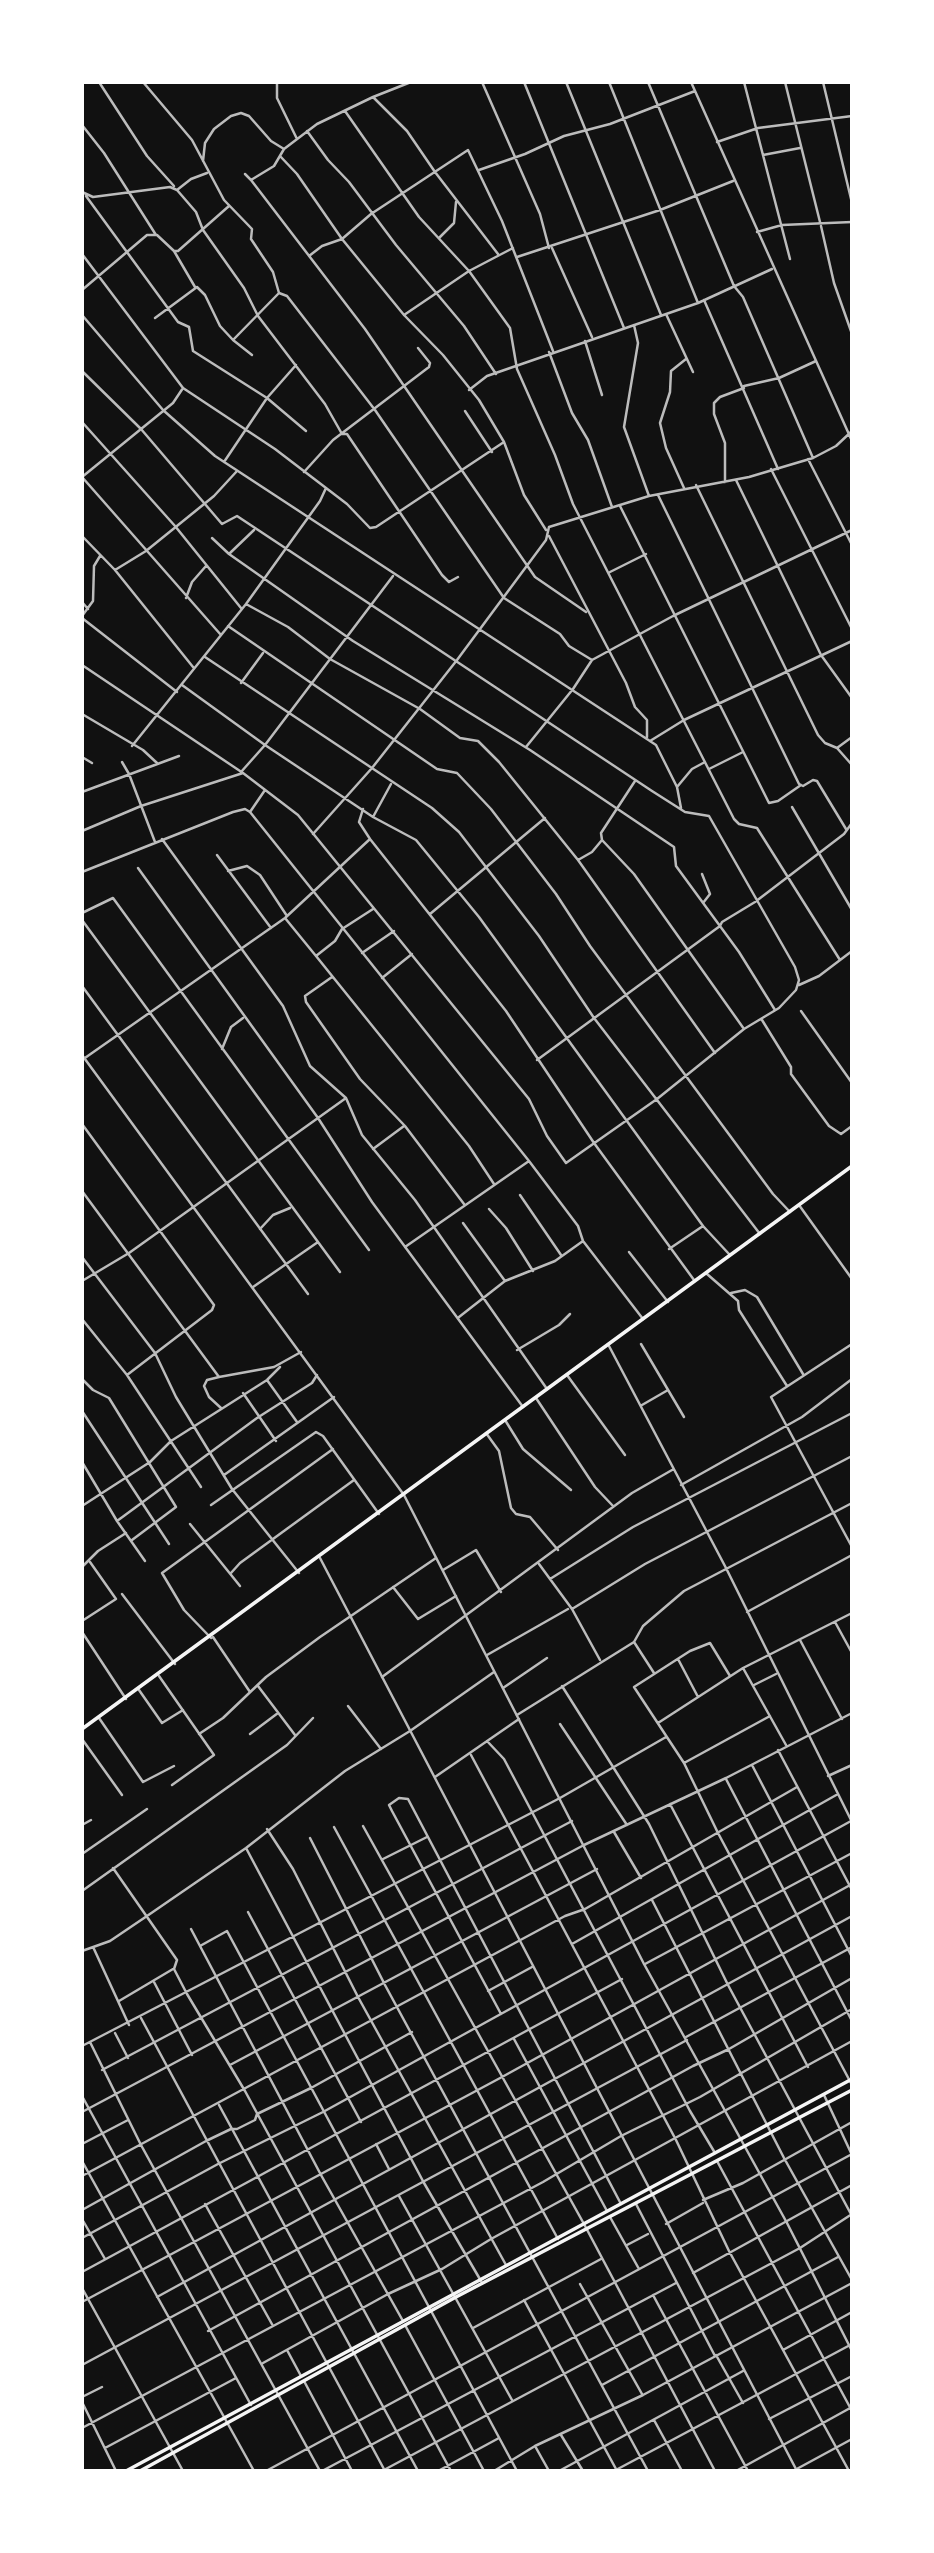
<!DOCTYPE html>
<html>
<head>
<meta charset="utf-8">
<style>
  body { margin:0 }
  #map { position:relative; width:934px; height:2553px; overflow:hidden; background:#111; font-family:Inter,sans-serif }
  canvas { display:block }
  .frame { position:absolute; inset:0; border:84px solid #fff; pointer-events:none }
</style>
</head>
<body>
<div id="map">
<canvas width="934" height="2553"></canvas>
<div class="frame"></div>
</div>
<script>
const c = document.querySelector('canvas').getContext('2d');
c.lineJoin = 'round';
function poly(rows) {
  const path = new Path2D();
  for (const r of rows) {
    path.moveTo(r[0], r[1]);
    for (let i = 2; i < r.length; i += 2) path.lineTo(r[i], r[i + 1]);
  }
  return path;
}
function stroke(path, color, width, dash) {
  c.strokeStyle = color;
  c.lineWidth = width;
  c.lineCap = dash ? 'butt' : 'round';
  c.setLineDash(dash || []);
  c.stroke(path);
}
stroke(poly([
  [99,82,147,156,174,186],
  [143,82,192,140,224,200,252,229,251,239,273,272,279,293,287,296,375,410,504,598,560,634,569,646,592,660],
  [277,82,277,98,297,139],
  [482,82,540,214,549,248],
  [524,82,624,328],
  [566,82,661,315],
  [609,82,698,303],
  [648,82,734,286,743,297,813,458],
  [691,82,852,441],
  [744,82,790,259],
  [785,82,820,222],
  [823,82,852,203],
  [373,97,407,131,435,172,498,254],
  [345,111,419,217,469,271,510,328,517,369,555,455,573,504,734,819,739,824,757,828,840,960],
  [82,125,104,153,156,235],
  [307,131,328,160,349,182,396,245,464,326,496,374],
  [717,142,758,128,852,116],
  [763,155,800,148],
  [203,161,205,143,214,129,231,116,241,113,249,116,271,141,284,149],
  [479,170,525,154,564,136,610,124,695,91],
  [245,174,251,180,274,166,284,149,317,124,373,97,411,82],
  [251,180,365,329,535,577,586,612],
  [177,190,196,212,203,230,244,288,258,316,325,404,342,434,347,434,442,575,449,582,458,577],
  [82,192,93,197,170,187,177,190,191,179,207,173],
  [86,196,178,322,189,327,193,351,267,398,306,431],
  [821,226,834,283,852,334],
  [757,232,782,225,852,222],
  [439,238,454,223,456,202],
  [552,248,592,337],
  [174,251,195,287],
  [82,254,183,388,275,449,347,504,370,528,376,527,504,442,479,400,443,355,404,315,342,239,297,174,280,156],
  [309,256,322,246,342,239,371,214,468,150,502,221,553,351],
  [517,257,660,210,733,181],
  [82,290,147,235,157,235,174,251,178,251,229,206],
  [704,300,778,469],
  [666,314,693,372],
  [82,315,163,410,215,456,656,745,677,787,681,808],
  [404,315,469,271,513,248],
  [155,318,197,287,205,295,220,326,233,340],
  [634,325,638,343,624,427,649,496],
  [585,341,602,395],
  [549,352,572,413,588,440,612,507],
  [252,355,233,340,279,293],
  [82,371,141,429,222,524,237,516,652,791,685,812,709,816,795,967,799,980,796,990,779,1008,744,1029,657,1099,566,1163,547,1136,529,1099,298,815,243,773,82,665],
  [744,386,779,378,816,361],
  [469,390,487,376,698,303,772,269],
  [465,411,492,452],
  [82,422,175,526,241,608],
  [504,442,524,495,546,530],
  [808,459,852,545],
  [224,462,267,398,296,365],
  [771,469,852,629],
  [304,472,333,440,429,367,430,363,418,348],
  [82,477,221,635],
  [82,477,173,403,183,388],
  [736,480,821,655,852,698],
  [725,482,725,443,714,414,714,403,720,397,744,388],
  [696,485,818,735,825,743,837,748,852,765],
  [684,488,666,448,660,423,670,392,671,371,686,359],
  [658,495,799,784,803,786,813,780,817,781,846,829],
  [620,506,769,803,778,801,801,785],
  [82,536,115,570,193,667],
  [549,536,626,683,635,707,647,720,647,737],
  [212,538,229,554,353,641,530,750,674,847,676,866,739,952,775,1010],
  [229,554,254,530],
  [115,570,146,551,214,496,237,471],
  [610,572,646,554],
  [186,598,192,582,206,566],
  [82,602,88,609],
  [246,604,288,627,330,659,420,709,460,738,478,741,499,762,578,860,715,1053],
  [82,616,93,601,94,566,100,556],
  [82,618,177,692],
  [228,626,437,769,457,773,491,809,556,894,590,946,773,1194,790,1212],
  [205,657,432,808,459,832,539,936,594,1018,760,1234],
  [241,683,263,653],
  [182,685,265,745,373,817,416,840,479,917,703,1226,729,1254],
  [82,714,143,750,157,763],
  [650,741,684,720,852,641],
  [132,746,246,604,320,501,326,488],
  [526,747,573,689,592,660,673,616,852,530],
  [837,748,852,737],
  [82,757,92,763],
  [122,762,129,774,155,842],
  [709,769,743,752],
  [241,772,265,745,393,576],
  [677,787,692,769,705,762],
  [82,792,179,756],
  [792,807,852,910],
  [363,809,359,822,370,839,506,1011,594,1143,694,1280],
  [250,812,265,790],
  [373,817,391,784],
  [82,831,141,806,243,773],
  [313,834,372,768,457,660,546,540,549,527,649,496,749,477,813,458,836,446,852,431],
  [162,839,283,1006,310,1066,346,1098,362,1135,415,1200,547,1389],
  [602,840,634,874,744,1029],
  [217,855,271,928],
  [578,860,592,852,602,840,601,833,635,781],
  [138,868,318,1118,372,1202,523,1407],
  [228,871,247,866,260,875,287,916],
  [82,872,233,812,245,809,250,812,529,1161,578,1226,583,1241,643,1319],
  [702,874,710,894,703,903],
  [373,909,342,929,335,941,316,956,469,1146,494,1184],
  [82,913,113,898,369,1250],
  [430,914,545,818],
  [285,918,316,956],
  [82,920,340,1272],
  [362,953,394,931],
  [332,977,305,996,306,1002,360,1079,405,1126,464,1204],
  [382,978,412,954],
  [799,985,819,976,852,951],
  [82,986,308,1294],
  [801,1011,852,1083],
  [762,1020,791,1067,791,1074,829,1126,841,1134,852,1126],
  [222,1049,231,1027,243,1018],
  [82,1060,285,918,370,839],
  [537,1060,720,926,722,922,755,902,844,834,852,823],
  [82,1124,214,1305,212,1310,127,1375],
  [373,1149,404,1126],
  [82,1191,219,1377,274,1367,301,1352],
  [520,1195,561,1255],
  [799,1205,852,1279],
  [489,1209,506,1228,533,1271],
  [463,1223,505,1281],
  [260,1229,273,1215,290,1208],
  [405,1247,529,1161],
  [669,1249,703,1226],
  [629,1252,668,1302],
  [82,1257,155,1353,176,1397,232,1489,299,1573],
  [707,1274,738,1301,739,1310,787,1386],
  [82,1281,129,1253,346,1098],
  [253,1287,318,1242],
  [731,1293,745,1290,757,1297,803,1374],
  [459,1317,505,1281,555,1261,583,1241],
  [82,1319,127,1375,201,1487],
  [641,1344,684,1417],
  [852,1344,771,1397,852,1547],
  [609,1346,726,1568,852,1822],
  [517,1350,559,1325,570,1314],
  [567,1375,625,1455],
  [219,1377,207,1380,204,1386,209,1397,221,1408],
  [82,1379,93,1390,109,1398,176,1507,132,1540],
  [267,1380,297,1422],
  [243,1393,276,1441],
  [536,1398,595,1487,613,1506],
  [642,1405,668,1390],
  [82,1411,169,1544],
  [505,1420,523,1449,571,1490],
  [486,1433,499,1451,511,1508,516,1514,530,1517,558,1550],
  [82,1462,117,1521,145,1561],
  [224,1475,334,1397],
  [681,1485,802,1417,852,1379],
  [211,1505,316,1432,323,1436,379,1514],
  [82,1506,150,1462,171,1441,267,1380,280,1367],
  [117,1521,257,1418,312,1383,317,1375],
  [190,1524,240,1586],
  [539,1564,572,1609,600,1660],
  [82,1567,98,1551,126,1533],
  [443,1570,476,1550,501,1592],
  [231,1573,240,1563,354,1480],
  [550,1579,633,1527,852,1413],
  [393,1587,418,1619,456,1596],
  [122,1594,175,1664],
  [572,1609,645,1564,852,1456],
  [747,1612,852,1555],
  [82,1621,116,1599,90,1562],
  [835,1622,852,1653],
  [82,1632,126,1699],
  [213,1637,250,1692],
  [211,1638,184,1610,162,1573,333,1449],
  [800,1640,842,1719],
  [634,1642,654,1673],
  [487,1655,568,1609],
  [678,1659,698,1697],
  [743,1668,786,1745],
  [159,1676,214,1755,172,1785],
  [730,1676,710,1643,690,1651,634,1687,684,1763,718,1833,852,2085],
  [382,1677,632,1493,672,1470],
  [754,1685,776,1674],
  [258,1686,295,1735],
  [562,1686,649,1824,728,1985,852,2216],
  [503,1688,547,1658],
  [139,1690,162,1723,183,1710],
  [348,1706,381,1749],
  [517,1715,634,1642,643,1626,684,1591,852,1503],
  [99,1718,143,1782,174,1766],
  [658,1723,743,1668,852,1613],
  [560,1724,627,1825],
  [199,1734,223,1718,266,1677,320,1637,436,1558],
  [250,1734,278,1713],
  [82,1739,122,1795],
  [487,1741,504,1759,690,2111,715,2153],
  [778,1750,852,1890],
  [471,1755,676,2140,729,2251,849,2471],
  [684,1763,770,1716],
  [752,1765,852,1957],
  [828,1776,852,1765],
  [435,1777,519,1719],
  [726,1779,852,2021],
  [670,1804,808,2067],
  [82,1825,91,1820],
  [363,1826,584,2224,715,2471],
  [334,1827,558,2239],
  [267,1829,293,1869,358,1997,506,2265],
  [614,1832,641,1878],
  [310,1838,385,1985,648,2471],
  [246,1848,424,2183,481,2281],
  [82,1854,147,1809],
  [383,1859,427,1837],
  [113,1868,177,1960,174,1969,187,1994,245,2091,451,2471],
  [82,1891,287,1745,313,1718],
  [652,1900,784,2158,852,2280],
  [248,1912,361,2122],
  [191,1929,321,2175,403,2321],
  [572,1944,838,1794],
  [200,1946,227,1931,517,2471],
  [94,1949,129,2025],
  [82,1951,110,1941,147,1916,246,1848,345,1771,410,1731,494,1672],
  [645,1964,852,1853],
  [154,1982,192,2055],
  [488,1991,532,1967],
  [119,2001,173,1969],
  [501,2014,392,1811,389,1805,399,1798,408,1799,621,2204],
  [141,2018,385,2471],
  [115,2033,128,2058],
  [686,2037,852,1947],
  [514,2039,607,2211],
  [90,2042,141,2145,320,2471],
  [82,2046,560,1798,666,1737],
  [230,2065,597,1869],
  [102,2070,572,1821],
  [824,2095,852,2155],
  [82,2096,251,2405],
  [219,2105,418,2471],
  [82,2112,584,1845,726,1778,852,1713],
  [82,2144,128,2120],
  [376,2144,389,2169],
  [82,2161,254,2471],
  [717,2161,852,2411],
  [82,2176,565,1916,585,1909,797,1787],
  [399,2196,512,2400],
  [703,2200,743,2183,852,2122],
  [205,2204,273,2326],
  [636,2204,715,2356],
  [82,2210,206,2141,231,2129,237,2129,255,2120,257,2114,311,2088,412,2032],
  [610,2217,639,2269],
  [82,2219,105,2259],
  [666,2224,703,2203],
  [82,2238,218,2164,323,2112,851,1821],
  [627,2245,648,2234],
  [82,2272,622,1979],
  [693,2273,852,2185],
  [580,2284,642,2394],
  [653,2295,748,2471],
  [157,2297,852,1916],
  [524,2300,616,2469],
  [82,2302,502,2077,852,1884],
  [405,2325,484,2471],
  [473,2328,601,2259],
  [208,2331,693,2066,729,2049,852,1978],
  [287,2350,301,2376],
  [783,2350,852,2312],
  [716,2355,743,2403],
  [263,2363,388,2294,442,2269,491,2239,852,2041],
  [82,2365,687,2040],
  [304,2381,352,2471],
  [602,2385,838,2257],
  [82,2397,102,2387],
  [82,2402,116,2471],
  [769,2419,852,2376],
  [654,2420,682,2471],
  [82,2428,543,2182,621,2136,700,2097,852,2009],
  [561,2435,583,2471],
  [535,2446,549,2471],
  [105,2448,236,2378],
  [266,2471,852,2154],
  [322,2471,676,2283],
  [382,2471,800,2248,852,2214],
  [438,2471,499,2438],
  [494,2471,535,2446,643,2395,852,2283],
  [559,2471,743,2371],
  [614,2471,852,2344],
  [736,2471,852,2407],
  [793,2471,852,2439]
]), '#bcbcbc', 2.5);
stroke(poly([
  [82,1055,404,1495,644,1964,787,2223,852,2351],
  [320,1558,797,2471],
  [82,2288,183,2471]
]), '#bcbcbc', 2.5);
stroke(poly([
  [126,2471,852,2079],
  [140,2471,456,2297,852,2090]
]), '#f5f5f5', 3.5);
stroke(poly([
  [82,1729,852,1166]
]), '#f5f5f5', 3.5);
</script>
</body>
</html>
